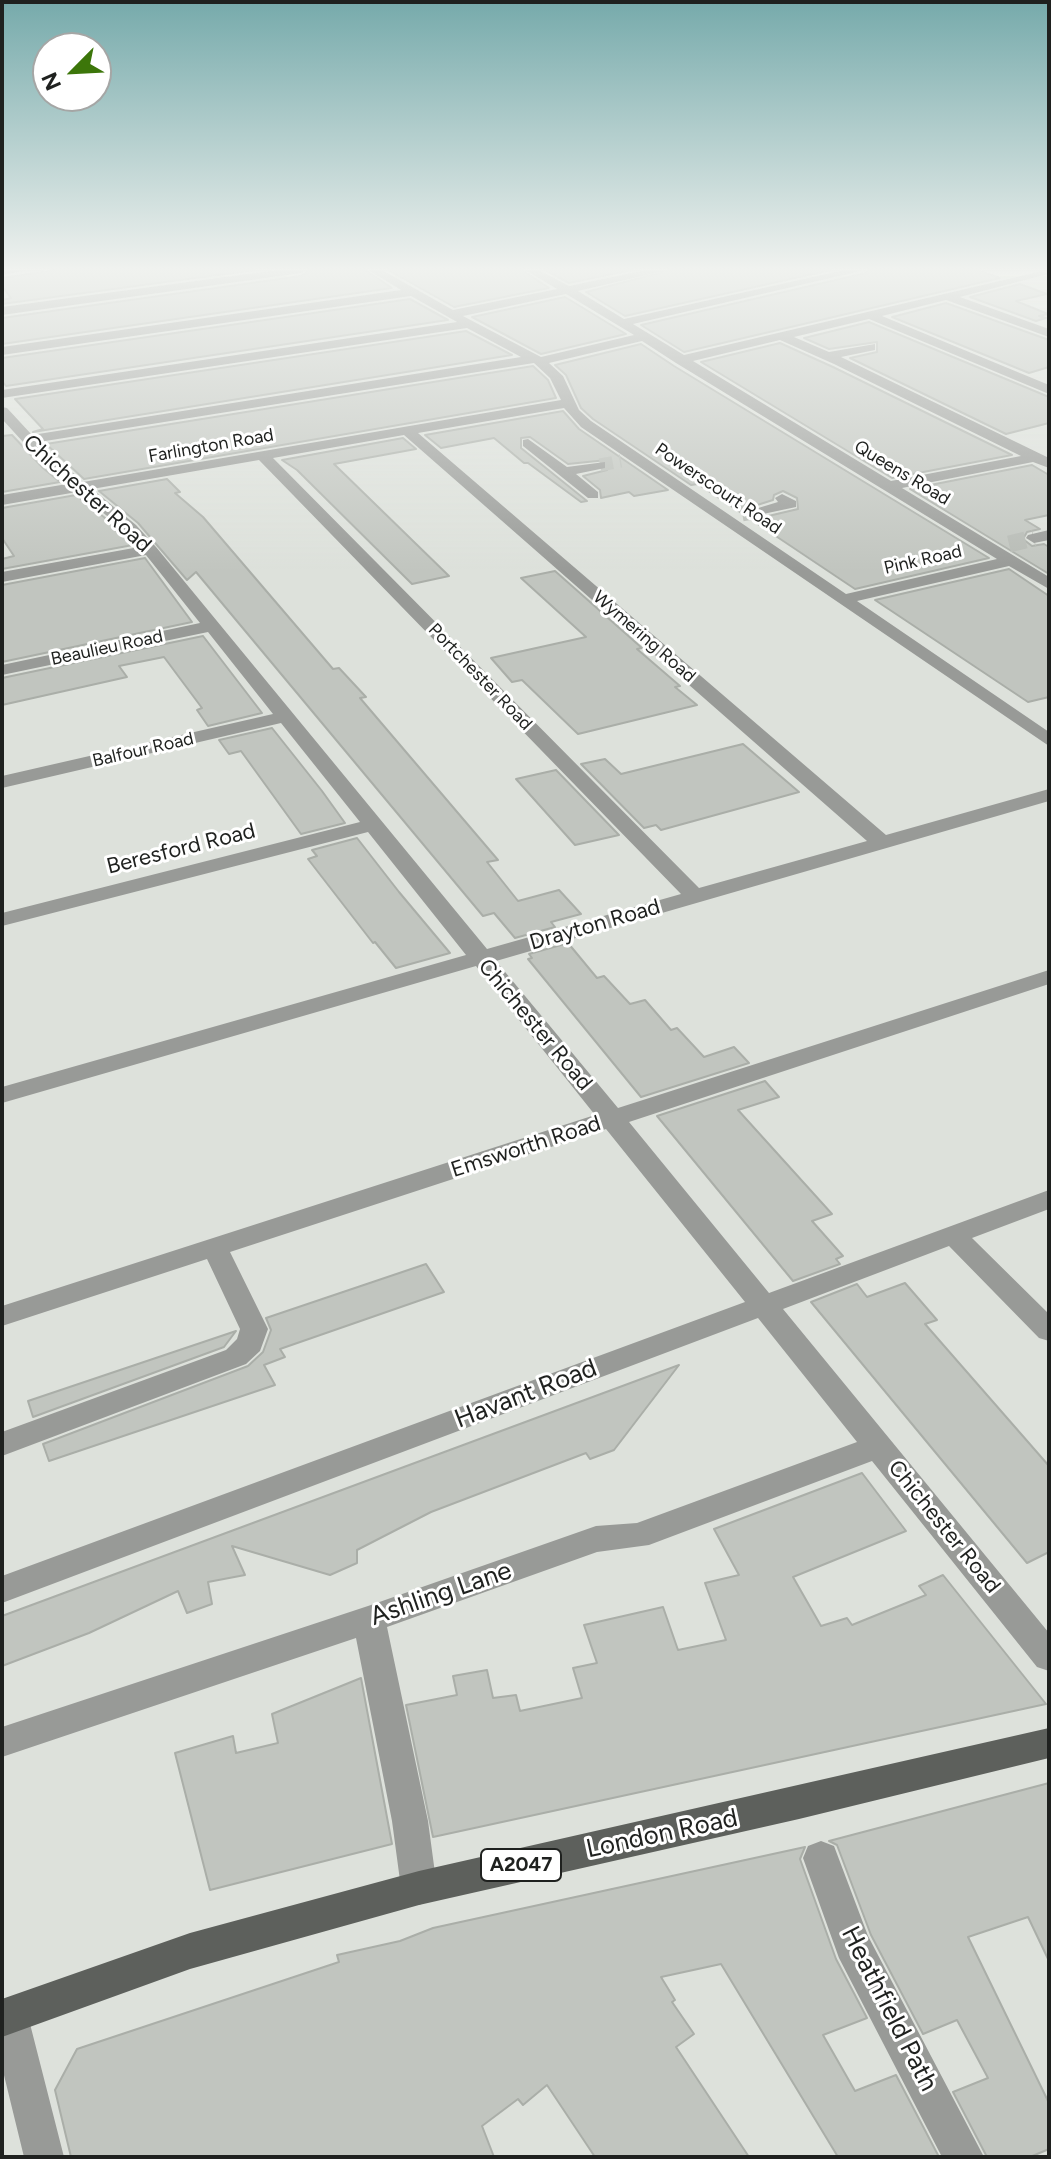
<!DOCTYPE html>
<html>
<head>
<meta charset="utf-8">
<style>
  body { margin:0 }
  #map { position:relative; width:1051px; height:2159px; overflow:hidden; background:#dde1db; font-family:Figtree,sans-serif }
  canvas { display:block }
  .frame { position:absolute; inset:0; border:4px solid #1f211f; pointer-events:none }
  .north { position:absolute; left:32px; top:32px; width:80px; height:80px; box-sizing:border-box; background:#fff; border:2px solid #a5a6a5; border-radius:50%; rotate:246deg; font-size:22px; font-weight:700; line-height:32px; text-align:center; color:#1f211f }
  .north::after { content:''; display:block; margin:auto; width:28px; height:36px; background:#3c760a; clip-path:polygon(50% 0,100% 100%,50% 72%,0 100%) }
</style>
</head>
<body>
<div id="map">
<canvas width="1051" height="2159"></canvas>
<div class="frame"></div>
<div class="north">N</div>
</div>
<script>
const c = document.querySelector('canvas').getContext('2d');
c.lineJoin = 'round';
function paint(path, color) {
  c.fillStyle = color;
  c.fill(path, 'evenodd');
}
function poly(rows) {
  const path = new Path2D();
  for (const r of rows) {
    path.moveTo(r[0], r[1]);
    for (let i = 2; i < r.length; i += 2) path.lineTo(r[i], r[i + 1]);
  }
  return path;
}
function stroke(path, color, width, dash) {
  c.strokeStyle = color;
  c.lineWidth = width;
  c.lineCap = dash ? 'butt' : 'round';
  c.setLineDash(dash || []);
  c.stroke(path);
}
function drawText(font, color, halo, rows, align = 'center') {
  c.font = font + ' Figtree,sans-serif';
  c.lineWidth = 6;
  c.setLineDash([]);
  c.textBaseline = 'middle';
  c.strokeStyle = halo;
  c.fillStyle = color;
  for (const [text, x, y, turn = 0] of rows) {
    c.save();
    c.translate(x, y);
    c.rotate((+turn || 0) * Math.PI / 180);
    c.textAlign = isNaN(turn) ? turn : align;
    if (halo) c.strokeText(text, 0, 0);
    c.fillText(text, 0, 0);
    c.restore();
  }
}
const building = poly([
  [56,270,255,270,2,304,2,300,11,298,2,286,2,278,56,270],
  [310,270,365,270,392,288,2,344,2,318,301,276,310,270],
  [388,270,522,270,549,288,454,307,388,270],
  [545,270,632,270,569,283,545,270],
  [671,270,831,270,625,316,586,292,671,270],
  [868,270,977,270,1000,278,684,352,641,325,866,273,868,270],
  [1020,284,1047,294,1016,301,1048,314,1039,316,1046,318,1036,321,970,297,1020,284],
  [565,297,626,334,541,354,472,317,565,297],
  [410,299,448,320,6,386,2,381,2,358,410,299],
  [946,303,1049,340,1049,367,1029,373,892,317,946,303],
  [869,322,1049,397,1049,423,1006,434,850,358,877,352,877,342,829,349,804,338,869,322],
  [466,331,512,355,33,432,43,429,15,399,466,331],
  [780,343,833,367,1012,455,892,478,701,362,780,343],
  [641,344,674,366,989,558,855,589,698,484,691,485,593,419,581,408,566,375,555,365,641,344],
  [783,491,797,498,798,509,764,517,752,510,754,506,773,500,774,495,783,491],
  [533,366,548,380,556,398,84,479,46,444,533,366],
  [563,411,579,429,668,490,634,496,629,492,601,498,600,490,583,476,607,470,607,460,568,464,530,437,521,438,521,448,587,501,581,502,528,463,524,463,494,438,441,448,425,435,563,411],
  [12,435,43,468,60,482,2,492,2,436,12,435],
  [403,438,416,449,334,464,449,576,412,584,297,470,282,460,403,438],
  [1032,465,1049,475,1049,515,1025,520,1040,529,1027,532,1023,539,1032,546,1044,544,1049,547,1049,574,910,489,1032,465],
  [167,479,180,492,175,493,203,517,333,669,339,668,366,697,360,698,498,860,487,862,518,901,559,890,581,914,551,922,555,927,515,938,494,913,483,916,196,572,187,580,138,523,99,491,167,479],
  [76,495,124,533,133,545,2,569,2,559,14,556,2,538,2,508,76,495],
  [145,558,192,622,2,662,2,585,145,558],
  [1009,569,1049,596,1049,697,1028,702,875,600,1009,569],
  [555,571,642,648,637,649,680,686,675,687,697,705,578,734,522,680,512,682,491,658,586,637,521,578,555,571],
  [203,636,262,713,208,726,197,710,202,708,164,657,119,666,127,677,2,705,2,678,203,636],
  [272,728,322,791,345,823,301,834,241,751,229,754,219,740,272,728],
  [743,744,799,792,661,830,656,825,644,828,581,764,605,759,621,774,743,744],
  [556,770,619,835,575,845,516,779,556,770],
  [357,838,399,892,450,953,396,968,375,942,373,943,308,859,317,856,312,850,357,838],
  [568,943,597,978,604,976,630,1004,645,1000,671,1030,677,1028,704,1057,734,1047,749,1063,641,1097,528,959,532,958,529,954,568,943],
  [765,1081,779,1097,738,1110,832,1214,812,1221,843,1256,836,1259,840,1264,793,1281,657,1116,765,1081],
  [426,1264,444,1292,280,1349,285,1357,264,1365,275,1385,49,1461,43,1444,248,1366,263,1352,271,1330,266,1318,426,1264],
  [905,1283,937,1320,925,1324,1049,1466,1049,1552,1027,1563,811,1302,857,1284,867,1297,905,1283],
  [236,1331,224,1347,33,1417,28,1401,236,1331],
  [679,1365,614,1450,590,1459,586,1453,431,1512,357,1550,357,1563,330,1575,232,1546,245,1575,208,1582,212,1604,187,1613,178,1591,89,1633,2,1666,2,1616,679,1365],
  [862,1473,906,1531,793,1577,821,1626,847,1618,852,1625,926,1595,919,1586,943,1575,1046,1704,433,1837,406,1705,457,1695,453,1676,487,1670,493,1698,516,1695,520,1711,582,1698,573,1668,597,1663,584,1625,663,1607,678,1650,726,1640,705,1583,739,1575,714,1529,862,1473],
  [361,1678,392,1844,210,1890,175,1753,233,1736,236,1753,278,1743,272,1714,361,1678],
  [1049,1783,1049,1961,1028,1917,968,1937,1049,2103,1049,2149,1030,2157,987,2157,953,2092,988,2078,957,2020,923,2034,871,1935,837,1845,829,1841,1049,1783],
  [805,1847,800,1859,836,1959,867,2018,823,2035,855,2091,896,2075,939,2157,838,2157,721,1964,661,1977,675,2000,672,2002,694,2034,676,2047,749,2157,595,2157,547,2085,523,2105,518,2099,482,2126,494,2157,71,2157,55,2090,77,2049,339,1962,337,1955,400,1941,433,1928,805,1847]
]);
paint(building, '#c1c5bf');
stroke(building, '#aaaea8', 2);
stroke(poly([
  [600,465,621,461]
]), '#b7bbb5', 13, [13, 7]);
stroke(poly([
  [742,513,763,509],
  [1009,544,1034,538]
]), '#b7bbb5', 17, [17, 8]);
paint(poly([
  [2,270,29,270,2,275,2,270],
  [277,270,307,270,301,273,2,315,2,307,277,270],
  [368,270,382,270,453,310,557,289,525,270,539,270,569,286,646,270,668,270,578,291,624,319,844,270,865,270,633,324,684,355,1042,271,1048,274,960,297,1049,329,1049,337,946,300,882,316,1049,385,1049,394,869,319,794,337,829,352,875,344,875,350,841,357,1049,458,1049,468,1033,462,902,488,1049,577,1049,589,1009,566,857,601,1049,732,1049,746,581,427,564,408,418,433,886,835,1049,789,1049,801,496,961,618,1108,1049,970,1049,984,629,1122,769,1293,1049,1190,1049,1209,972,1238,1049,1314,1049,1341,1039,1338,949,1246,783,1309,1049,1633,1049,1671,1037,1667,872,1461,649,1545,597,1552,387,1627,428,1821,437,1888,432,1900,419,1905,406,1900,401,1888,392,1821,356,1638,2,1757,2,1727,368,1606,596,1526,637,1523,857,1442,758,1318,2,1603,2,1576,745,1302,606,1129,230,1252,268,1329,260,1351,246,1364,2,1456,2,1432,226,1350,237,1339,240,1329,207,1259,2,1326,2,1306,595,1115,476,966,2,1103,2,1087,466,955,368,832,2,926,2,913,360,822,281,723,2,788,2,776,273,714,208,632,2,675,2,665,200,623,146,555,2,582,2,572,139,547,126,531,77,492,2,505,2,495,67,484,45,466,2,419,2,407,7,408,32,435,521,357,467,328,2,398,2,390,457,322,411,296,2,355,2,347,401,290,368,270],
  [566,294,634,335,541,357,463,316,566,294],
  [780,340,834,364,1021,456,891,481,693,361,780,340],
  [642,341,676,363,997,559,846,594,591,421,579,410,563,376,549,363,642,341],
  [534,363,550,378,561,400,83,482,39,442,534,363],
  [404,435,867,841,699,888,273,458,404,435],
  [259,460,681,894,487,949,156,547,136,525,92,489,259,460],
  [528,439,567,467,605,462,605,468,576,474,598,492,598,498,588,498,523,446,523,440,528,439],
  [782,494,796,501,796,507,763,514,755,509,778,502,775,498,782,494],
  [1049,530,1049,540,1034,543,1026,538,1028,535,1049,530],
  [821,1841,834,1846,868,1936,984,2157,942,2157,839,1958,803,1858,808,1846,821,1841],
  [9,1997,23,2002,28,2016,64,2157,24,2157,2,2067,2,2000,9,1997]
]), '#989a97');
paint(poly([
  [1049,1728,1049,1758,799,1819,419,1905,190,1969,2,2037,2,1999,190,1933,419,1871,1049,1728]
]), '#5d605c');
const sky = c.createLinearGradient(0, 0, 0, 572);
sky.addColorStop(0, '#76aaab');
sky.addColorStop(0.47, '#f0f2ef');
sky.addColorStop(1, '#f0f2ef00');
c.fillStyle = sky;
c.fillRect(0, 0, 1051, 572);
drawText('18px', '#1f211f', '#fff', [
  ["Farlington Road",211,446,-10],
  ["Queens Road",902,473,31],
  ["Powerscourt Road",718,489,34],
  ["Pink Road",923,560,-13],
  ["Wymering Road",644,637,41],
  ["Beaulieu Road",107,648,-12],
  ["Portchester Road",480,677,46],
  ["Balfour Road",143,750,-13]
]);
for (const [x, y, w] of [
  [521,1865,80]
]) {
  const box = new Path2D();
  box.roundRect(x - w / 2, y - 16, w, 32, 6);
  c.fillStyle = '#fff';
  c.fill(box);
  stroke(box, '#1f211f', 2);
}
drawText('bold 20px', '#1f211f', null, [
  ["A2047",521,1865]
]);
drawText('22px', '#1f211f', '#fff', [
  ["Chichester Road",87,494,42],
  ["Beresford Road",181,849,-14],
  ["Drayton Road",595,925,-16],
  ["Chichester Road",535,1025,50],
  ["Emsworth Road",526,1147,-18],
  ["Chichester Road",944,1527,51]
]);
drawText('26px', '#1f211f', '#fff', [
  ["Havant Road",526,1394,-21],
  ["Ashling Lane",441,1594,-19],
  ["London Road",662,1834,-12],
  ["Heathfield Path",889,2009,63]
]);
</script>
</body>
</html>
